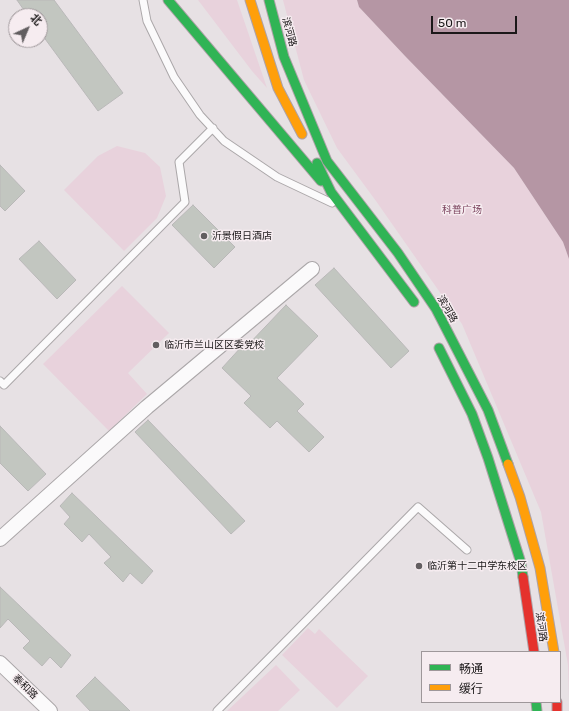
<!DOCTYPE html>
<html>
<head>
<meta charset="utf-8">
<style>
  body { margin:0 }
  #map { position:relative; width:569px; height:711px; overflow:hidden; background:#e7e1e4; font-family:Rubik,"Noto Sans SC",sans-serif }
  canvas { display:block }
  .legend { position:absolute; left:421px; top:651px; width:140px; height:52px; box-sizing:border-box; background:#f6ecf0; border:1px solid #9e979a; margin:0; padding:5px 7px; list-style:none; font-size:12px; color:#1b1819 }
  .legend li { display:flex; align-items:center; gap:8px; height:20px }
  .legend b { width:20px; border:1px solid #9e979a }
  .north { position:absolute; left:8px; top:8px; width:40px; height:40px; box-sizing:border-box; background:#f6ecf0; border:1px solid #9e979a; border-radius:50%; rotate:44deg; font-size:11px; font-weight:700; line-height:16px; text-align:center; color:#1b1819 }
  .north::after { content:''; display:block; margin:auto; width:14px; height:18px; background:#625e60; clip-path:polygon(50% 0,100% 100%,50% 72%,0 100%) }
  .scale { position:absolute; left:431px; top:16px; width:86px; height:18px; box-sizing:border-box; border:2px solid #1b1819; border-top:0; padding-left:5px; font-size:12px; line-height:14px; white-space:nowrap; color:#1b1819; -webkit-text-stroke:3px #f6ecf0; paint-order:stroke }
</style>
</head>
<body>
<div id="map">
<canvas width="569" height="711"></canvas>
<ul class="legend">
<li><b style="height:5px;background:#30b455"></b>畅通</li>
<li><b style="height:5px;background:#ff9f0a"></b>缓行</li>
</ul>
<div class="north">北</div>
<div class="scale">50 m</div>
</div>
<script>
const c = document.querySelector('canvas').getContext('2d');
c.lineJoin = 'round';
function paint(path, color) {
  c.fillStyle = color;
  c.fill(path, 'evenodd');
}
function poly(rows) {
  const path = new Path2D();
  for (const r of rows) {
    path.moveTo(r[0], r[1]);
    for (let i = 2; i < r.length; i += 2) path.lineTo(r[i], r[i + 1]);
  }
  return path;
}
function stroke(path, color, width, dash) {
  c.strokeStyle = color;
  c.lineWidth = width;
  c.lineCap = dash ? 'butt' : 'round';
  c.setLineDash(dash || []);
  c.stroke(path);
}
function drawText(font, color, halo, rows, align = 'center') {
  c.font = font + ' Rubik,"Noto Sans SC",sans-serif';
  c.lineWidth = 3;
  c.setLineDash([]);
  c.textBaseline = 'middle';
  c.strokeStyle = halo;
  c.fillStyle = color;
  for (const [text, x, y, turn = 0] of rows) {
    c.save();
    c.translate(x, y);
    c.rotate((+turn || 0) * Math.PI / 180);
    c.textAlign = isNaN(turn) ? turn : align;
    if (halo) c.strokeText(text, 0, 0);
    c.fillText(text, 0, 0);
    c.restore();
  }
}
paint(poly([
  [198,0,237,0,267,88,252,71],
  [283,0,357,0,359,7,405,56,514,168,563,242,569,259,569,699,568,665,541,512,462,324,376,201,337,148,304,80],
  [117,146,145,153,160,167,166,196,157,218,124,251,64,190,98,156],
  [122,286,169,333,128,373,147,394,109,431,43,364],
  [308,628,315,634,319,629,368,676,337,708,282,655],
  [276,665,300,690,278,711,227,711]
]), '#e8d2dc');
paint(poly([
  [357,0,569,0,569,259,563,242,514,168,405,56,359,7]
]), '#b596a4');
const building = poly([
  [17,0,54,0,123,93,98,111,40,32,40,16,28,16,17,0],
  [0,165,25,191,5,211,0,206,0,165],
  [193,205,235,247,214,268,172,225,193,205],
  [39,241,76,280,57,299,19,259,39,241],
  [334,268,409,351,391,368,315,285,334,268],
  [286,305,318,336,277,378,304,404,297,411,324,437,309,452,277,421,270,428,244,403,251,396,222,368,243,345,246,347,286,305],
  [148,420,245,521,231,534,135,432,148,420],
  [0,426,46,474,28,491,0,463,0,426],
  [72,493,153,571,142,584,130,573,123,582,104,563,111,557,89,534,82,542,64,524,70,517,60,506,72,493],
  [0,587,71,655,61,668,50,657,42,666,23,648,30,641,8,619,0,628,0,587],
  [95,677,130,711,90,711,76,696,95,677]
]);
paint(building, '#c2c6c0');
stroke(building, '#b9b8b8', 1);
const lane = poly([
  [143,0,147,21,174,77,200,115,224,141,277,177,332,203],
  [0,381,4,385,185,202,179,162,213,128],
  [217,711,418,507,467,550]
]);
const street = poly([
  [0,539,147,407,312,269],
  [0,663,50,711]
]);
const fast = poly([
  [168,0,321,181],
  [269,0,284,57,327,161,398,253,436,309,488,410,508,464],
  [317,163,331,192,414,302],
  [439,348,472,414,488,458,521,563,523,577],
  [536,702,537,711]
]);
const slow = poly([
  [250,0,278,88,302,134],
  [508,464,520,497,540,568,554,652]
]);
const jam = poly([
  [523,577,534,652],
  [557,702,557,711]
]);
stroke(lane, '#aba7a9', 9);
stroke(street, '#aba7a9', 16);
stroke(fast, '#aea2a7', 11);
stroke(slow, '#aea2a7', 11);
stroke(jam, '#aea2a7', 11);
stroke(lane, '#fbfafb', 7);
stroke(street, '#fbfafb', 14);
stroke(fast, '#30b455', 9);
stroke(slow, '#ff9f0a', 9);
stroke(jam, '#e5322d', 9);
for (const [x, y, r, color] of [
  [204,236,4,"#625e60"],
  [156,345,4,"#625e60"],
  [419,566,4,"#625e60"]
]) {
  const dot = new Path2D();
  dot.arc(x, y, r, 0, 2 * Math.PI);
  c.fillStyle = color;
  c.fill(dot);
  stroke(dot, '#f6ecf0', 1.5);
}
drawText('10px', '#1b1819', '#f6ecf0', [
  ["滨河路",289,32,75],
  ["滨河路",447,309,60],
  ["滨河路",541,627,82],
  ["泰和路",25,687,44]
]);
drawText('10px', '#783f5a', '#f6ecf0', [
  ["科普广场",462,210]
]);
drawText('10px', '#1b1819', '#f6ecf0', [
  ["沂景假日酒店",212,236],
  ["临沂市兰山区区委党校",164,345],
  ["临沂第十二中学东校区",427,566]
], 'left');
</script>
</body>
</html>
